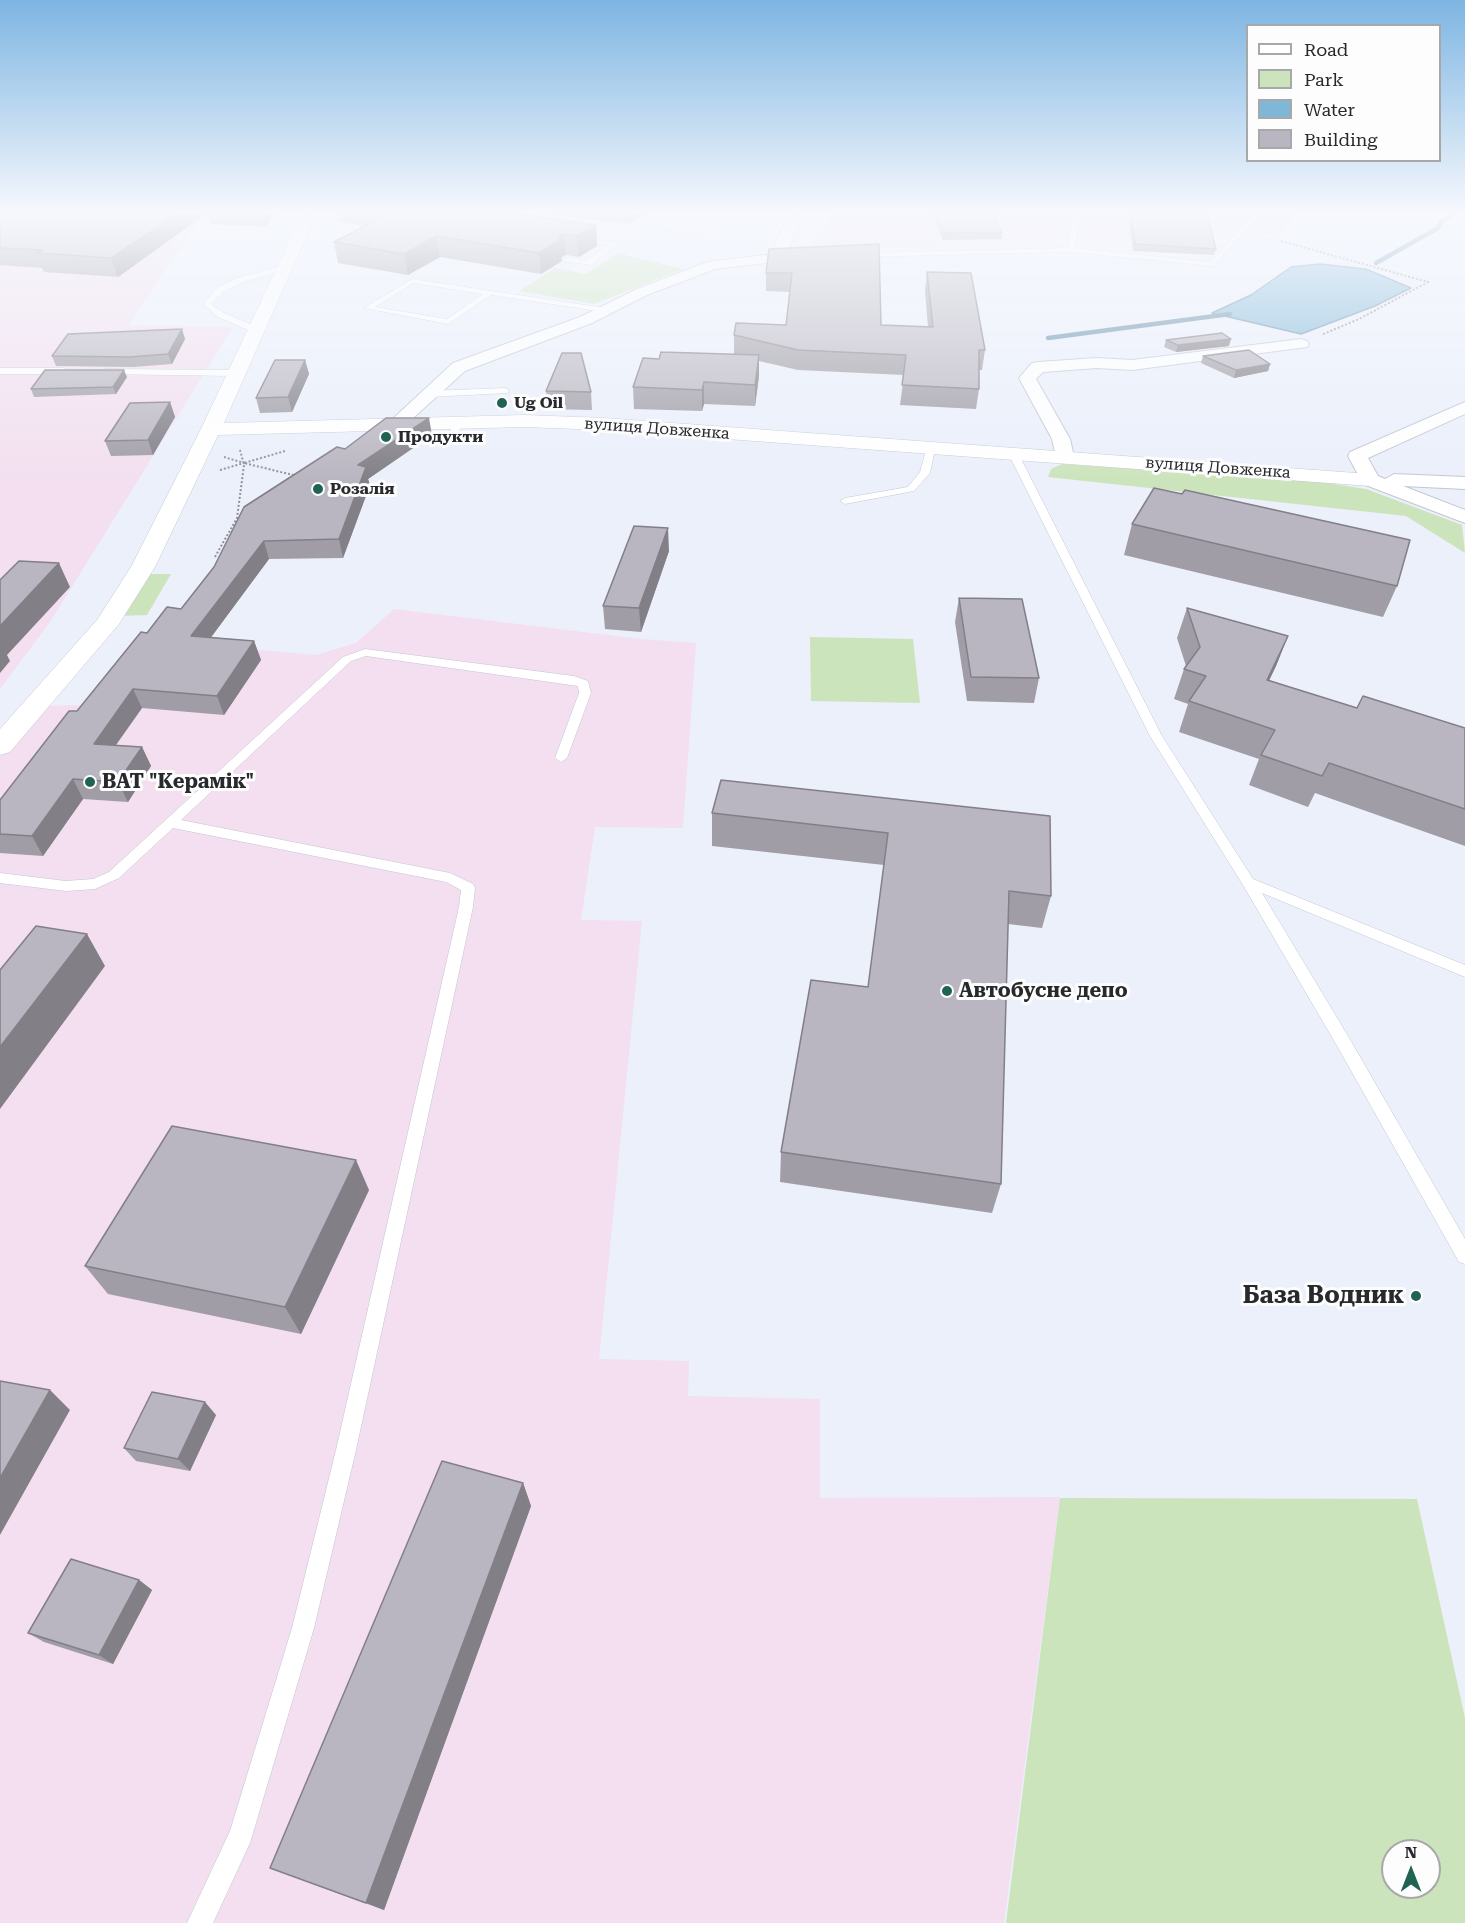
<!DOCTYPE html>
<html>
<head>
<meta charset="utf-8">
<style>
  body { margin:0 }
  #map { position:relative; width:1465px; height:1923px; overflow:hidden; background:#ebf0fb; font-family:"Roboto Serif",serif }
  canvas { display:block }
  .legend { position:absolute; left:1246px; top:24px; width:195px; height:138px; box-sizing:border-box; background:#fdfdfd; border:2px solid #a7a8aa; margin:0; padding:8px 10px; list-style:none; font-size:18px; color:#27292d }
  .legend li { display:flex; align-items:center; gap:12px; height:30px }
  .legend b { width:30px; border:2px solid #a7a8aa }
  .north { position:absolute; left:1381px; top:1839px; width:60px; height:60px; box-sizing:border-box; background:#fdfdfd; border:2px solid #a7a8aa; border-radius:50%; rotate:0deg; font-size:16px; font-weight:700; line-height:24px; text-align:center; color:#27292d }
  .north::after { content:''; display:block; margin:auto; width:21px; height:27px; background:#216353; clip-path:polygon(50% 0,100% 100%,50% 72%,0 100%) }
</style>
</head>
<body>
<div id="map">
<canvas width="1465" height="1923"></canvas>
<ul class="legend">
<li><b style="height:8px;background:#fff"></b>Road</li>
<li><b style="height:16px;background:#cce4bc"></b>Park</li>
<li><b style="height:16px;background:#7eb7d8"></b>Water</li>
<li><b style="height:16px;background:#bab6c1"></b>Building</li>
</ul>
<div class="north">N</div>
</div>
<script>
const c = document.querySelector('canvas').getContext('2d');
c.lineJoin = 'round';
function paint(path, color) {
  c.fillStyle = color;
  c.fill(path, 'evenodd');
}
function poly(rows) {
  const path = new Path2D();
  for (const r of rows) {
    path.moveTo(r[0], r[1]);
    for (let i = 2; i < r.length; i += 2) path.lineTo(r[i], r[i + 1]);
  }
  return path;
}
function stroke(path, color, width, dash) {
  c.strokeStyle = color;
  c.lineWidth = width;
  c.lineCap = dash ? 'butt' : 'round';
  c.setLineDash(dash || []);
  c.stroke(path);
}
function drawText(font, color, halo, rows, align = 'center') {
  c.font = font + ' "Roboto Serif",serif';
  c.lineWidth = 6;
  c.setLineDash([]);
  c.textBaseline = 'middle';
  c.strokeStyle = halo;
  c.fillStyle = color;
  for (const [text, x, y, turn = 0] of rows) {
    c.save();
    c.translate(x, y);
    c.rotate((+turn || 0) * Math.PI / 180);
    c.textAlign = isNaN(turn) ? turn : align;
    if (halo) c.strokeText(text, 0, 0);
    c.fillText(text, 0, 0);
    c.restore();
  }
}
paint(poly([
  [833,212,1298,212,1281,233,1148,242,1067,239,806,251],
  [0,221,197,223,129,325,233,327,50,622,0,689],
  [394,609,641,639,696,643,683,828,595,827,581,920,642,921,599,1359,689,1361,688,1396,820,1399,820,1498,1060,1497,1004,1923,0,1923,0,752,39,706,85,705,159,641,316,655,356,643]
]), '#f3dfef');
paint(poly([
  [618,253,683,269,594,304,519,291,555,268,586,274],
  [1062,464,1321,482,1366,489,1462,525,1465,553,1406,516,1048,477,1051,469],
  [144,574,171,574,147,615,119,616],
  [810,637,913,639,920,703,811,701],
  [1060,1498,1417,1499,1465,1718,1465,1923,1006,1923],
  [1393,1851,1429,1851,1429,1887,1393,1887]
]), '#cce4bc');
const water = poly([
  [1320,264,1366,269,1411,288,1375,306,1301,334,1212,313,1251,295,1291,267,1320,264]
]);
paint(water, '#7eb7d8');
stroke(water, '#648ca5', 1.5);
stroke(poly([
  [1376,263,1438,228,1441,222,1456,212],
  [1048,338,1230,314]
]), '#648ca5', 4.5);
const lane = poly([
  [504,212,519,212,714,238,711,240,504,212],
  [1073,212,1079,212,1075,248,1211,262,1256,212,1262,212,1213,266,1071,252,860,257,856,255,860,253,1068,248,1073,212],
  [576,238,614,242,618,244,591,265,563,261,566,257,587,261,608,245,578,241,576,238],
  [285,265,288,269,243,282,223,292,211,304,224,313,259,328,259,332,253,332,218,317,203,304,217,288,237,278,285,265],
  [412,279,605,308,609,310,605,312,491,295,448,324,364,308,412,279],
  [413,283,483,294,447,319,375,307,413,283],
  [0,368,63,368,67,371,63,374,0,374,0,368],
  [105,369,236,370,240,373,236,376,102,374,102,370,105,369],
  [505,388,508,389,508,393,428,397,424,394,428,391,505,388],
  [455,421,462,423,458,435,453,438,448,435,455,421],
  [927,447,935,449,930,473,914,491,845,504,840,501,845,498,908,487,920,472,927,447],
  [1013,450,1018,453,1162,736,1253,879,1465,965,1465,977,1262,893,1348,1036,1465,1239,1465,1264,1459,1262,1336,1044,1243,885,1150,736,1008,453,1013,450],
  [365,649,574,676,588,681,591,693,567,758,561,762,555,758,579,693,578,686,366,656,351,661,181,820,450,873,473,884,475,888,473,907,356,1450,314,1628,250,1843,213,1923,187,1923,230,1831,292,1628,336,1450,459,907,461,890,446,882,173,828,119,878,95,889,66,891,0,883,0,873,66,881,93,879,109,872,343,657,365,649]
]);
const street = poly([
  [790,212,803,212,784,261,715,269,647,295,592,323,465,371,401,429,389,429,386,425,453,363,580,317,637,289,707,262,773,254,776,241,790,212],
  [1301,339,1307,341,1309,344,1307,347,1132,370,1097,368,1043,372,1036,379,1070,439,1074,457,1072,461,1065,463,1058,461,1056,457,1052,439,1019,378,1032,363,1038,362,1097,358,1132,360,1301,339],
  [1465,402,1465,414,1368,458,1378,476,1385,479,1394,474,1465,477,1465,489,1403,486,1465,510,1465,523,1363,484,1348,456,1350,452,1465,402]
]);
const secondary = poly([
  [303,212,317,212,224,423,524,415,604,418,1370,474,1377,476,1381,480,1377,484,1370,486,604,430,524,427,218,435,155,567,119,624,10,752,0,755,0,729,97,620,131,567,201,429,303,212]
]);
stroke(lane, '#c2c7d2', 1);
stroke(street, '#c2c7d2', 2);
stroke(secondary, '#c2c7d2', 1);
stroke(poly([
  [1281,241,1428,282,1359,319,1321,335],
  [285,451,244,463,297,476],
  [220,470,244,463,224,457],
  [215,557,237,518,244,465,240,450]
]), '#8e929a', 2, [2, 2]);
paint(lane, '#fff');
paint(street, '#fff');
paint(secondary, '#fff');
paint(poly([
  [0,212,280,212,279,214,273,214,266,227,210,224,207,213,118,277,44,272,42,268,0,265],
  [337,212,516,212,518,214,596,225,597,246,579,257,566,255,561,257,562,261,541,274,440,257,408,275,338,263,334,242,365,226,339,222],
  [532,212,649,212,628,224],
  [932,212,992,212,1002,233,1002,239,943,240],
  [1128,212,1206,212,1216,249,1214,255,1133,251],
  [769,249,881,325,928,327,925,291,927,272,985,350,982,370,979,370,979,389,976,409,900,405,904,375,798,370,759,361,759,376,755,406,704,404,702,411,634,409,633,387,659,359,734,355,734,335,786,325,790,292,766,291,766,273],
  [185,339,172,364,133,367,56,366,52,356],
  [1166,340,1229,346,1176,352,1164,347],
  [1203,356,1270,364,1268,371,1234,378,1201,363],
  [305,360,309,374,292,412,260,413,256,398],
  [127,377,116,394,34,397,31,389],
  [546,391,591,392,592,410,548,409],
  [170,402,175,417,153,455,111,456,105,441],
  [432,435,368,479,370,485,343,558,269,559,211,637,254,641,261,660,224,715,142,708,116,745,142,747,151,766,128,802,83,799,43,856,0,853,0,800,77,711,147,633,181,609,345,449],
  [1132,524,1397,586,1383,617,1124,555],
  [669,551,641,632,605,629,603,606],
  [959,598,1039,678,1034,703,967,701,955,622],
  [1187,608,1288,636,1276,666,1269,680,1357,708,1465,728,1465,846,1315,793,1308,807,1249,785,1259,759,1179,732,1188,704,1174,699,1184,669,1186,666,1177,638],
  [712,813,1050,816,1051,896,1042,928,1008,924,1001,1184,992,1213,780,1182,781,1152,868,987,884,865,712,846],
  [369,1190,301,1334,108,1294,85,1266],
  [216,1415,190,1471,136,1461,124,1448],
  [523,1483,531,1506,384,1910,270,1868],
  [139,1580,152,1590,113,1664,44,1642,28,1633]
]), '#a09da6');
paint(poly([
  [179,212,206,212,207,213,118,277,111,258],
  [262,212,272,212,273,214,266,227],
  [628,212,649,212,628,224],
  [596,225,597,246,579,257,577,236],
  [564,234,566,255,561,257,562,261,541,274,539,253,559,236],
  [436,236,440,257,408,275,404,254],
  [182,329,185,339,172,364,168,354],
  [1231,339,1229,346,1176,352,1178,345],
  [759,355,759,376,755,406,755,385],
  [305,360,309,374,292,412,288,397],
  [1270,364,1268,371,1234,378,1236,370],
  [124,370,127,377,116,394,113,387],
  [704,382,704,404,702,411,702,390],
  [170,402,175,417,153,455,148,440],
  [429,418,432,435,368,479,370,485,343,558,339,539,358,465],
  [668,528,669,551,641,632,639,608],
  [264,541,269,559,198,655,191,636],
  [59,563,70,587,7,655,10,661,0,673,0,626],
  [1288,636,1276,666,1255,710,1267,680],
  [254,641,261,660,224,715,217,696],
  [133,689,142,708,103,763,94,744],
  [142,747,151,766,128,802,118,782],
  [73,779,83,799,43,856,32,836],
  [87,934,105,966,0,1109,0,1047],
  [356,1160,369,1190,301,1334,285,1307],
  [50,1390,70,1410,0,1535,0,1478],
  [205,1402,216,1415,190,1471,178,1459],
  [523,1483,531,1506,384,1910,366,1903],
  [139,1580,152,1590,113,1664,99,1655]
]), '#827f87');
const building = poly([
  [0,212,179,212,111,258,37,253,43,250,0,248,0,212],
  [392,212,516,212,518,214,596,225,577,236,564,234,559,236,560,240,539,253,436,236,404,254,334,242,392,212],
  [935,212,992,212,1002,233,944,233,935,212],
  [1130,212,1206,212,1216,249,1135,244,1130,212],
  [879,244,881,325,933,327,927,272,971,273,985,350,979,350,979,389,902,385,906,355,798,350,734,335,736,323,786,325,792,273,766,273,769,249,879,244],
  [182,329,168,354,130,357,52,356,68,334,182,329],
  [1222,333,1231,339,1178,345,1166,340,1222,333],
  [1249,350,1270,364,1236,370,1203,356,1249,350],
  [661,352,759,355,755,385,704,382,702,390,633,387,643,358,659,359,661,352],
  [562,353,581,353,591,392,546,391,562,353],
  [275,360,305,360,288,397,256,398,275,360],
  [45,370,124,370,113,387,31,389,45,370],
  [170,402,148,440,105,441,130,403,170,402],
  [386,418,429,418,358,465,366,467,339,539,264,541,191,636,254,641,217,696,133,689,94,744,142,747,118,782,73,779,32,836,0,834,0,800,69,711,77,711,141,632,147,633,167,607,181,609,214,567,244,507,337,447,345,449,386,418],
  [1154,488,1182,494,1185,490,1410,540,1397,586,1132,524,1154,488],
  [634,526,668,528,639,608,603,606,634,526],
  [19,561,59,563,0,626,0,580,19,561],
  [959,598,1022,599,1039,678,971,677,959,598],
  [1187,608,1288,636,1267,680,1357,708,1363,696,1465,728,1465,809,1329,763,1322,776,1261,755,1275,730,1189,701,1206,676,1184,669,1200,647,1187,608],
  [721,780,1050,816,1051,896,1009,891,1001,1184,781,1152,811,980,868,987,888,833,712,813,721,780],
  [36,926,87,934,0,1047,0,970,36,926],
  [172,1126,356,1160,285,1307,85,1266,172,1126],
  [0,1381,50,1390,0,1478,0,1381],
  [152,1392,205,1402,178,1459,124,1448,152,1392],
  [442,1461,523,1483,366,1903,270,1868,442,1461],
  [71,1559,139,1580,99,1655,28,1633,71,1559]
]);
paint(building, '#bab6c1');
stroke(building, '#827f87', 1.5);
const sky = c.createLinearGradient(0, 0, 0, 481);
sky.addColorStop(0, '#7db5e2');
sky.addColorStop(0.44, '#f6f8fd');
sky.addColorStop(1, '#f6f8fd00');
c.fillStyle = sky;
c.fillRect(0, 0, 1465, 481);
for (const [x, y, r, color] of [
  [502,403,6,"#216353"],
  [386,437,6,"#216353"],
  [318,489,6,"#216353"],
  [90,782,6,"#216353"],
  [947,991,6,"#216353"],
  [1416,1296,6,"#216353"]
]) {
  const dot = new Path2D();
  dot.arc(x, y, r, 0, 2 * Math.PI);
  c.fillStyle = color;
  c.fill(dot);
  stroke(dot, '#fdfdfd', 2);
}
drawText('bold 16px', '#27292d', '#fdfdfd', [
  ["Ug Oil",514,403],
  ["Продукти",398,437],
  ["Розалія",330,489]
], 'left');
drawText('16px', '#27292d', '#fdfdfd', [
  ["вулиця Довженка",657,429,4],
  ["вулиця Довженка",1218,468,4]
]);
drawText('bold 20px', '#27292d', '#fdfdfd', [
  ["ВАТ \"Керамік\"",102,782],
  ["Автобусне депо",959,991]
], 'left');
drawText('bold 24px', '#27292d', '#fdfdfd', [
  ["База Водник",1404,1296]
], 'right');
</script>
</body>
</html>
